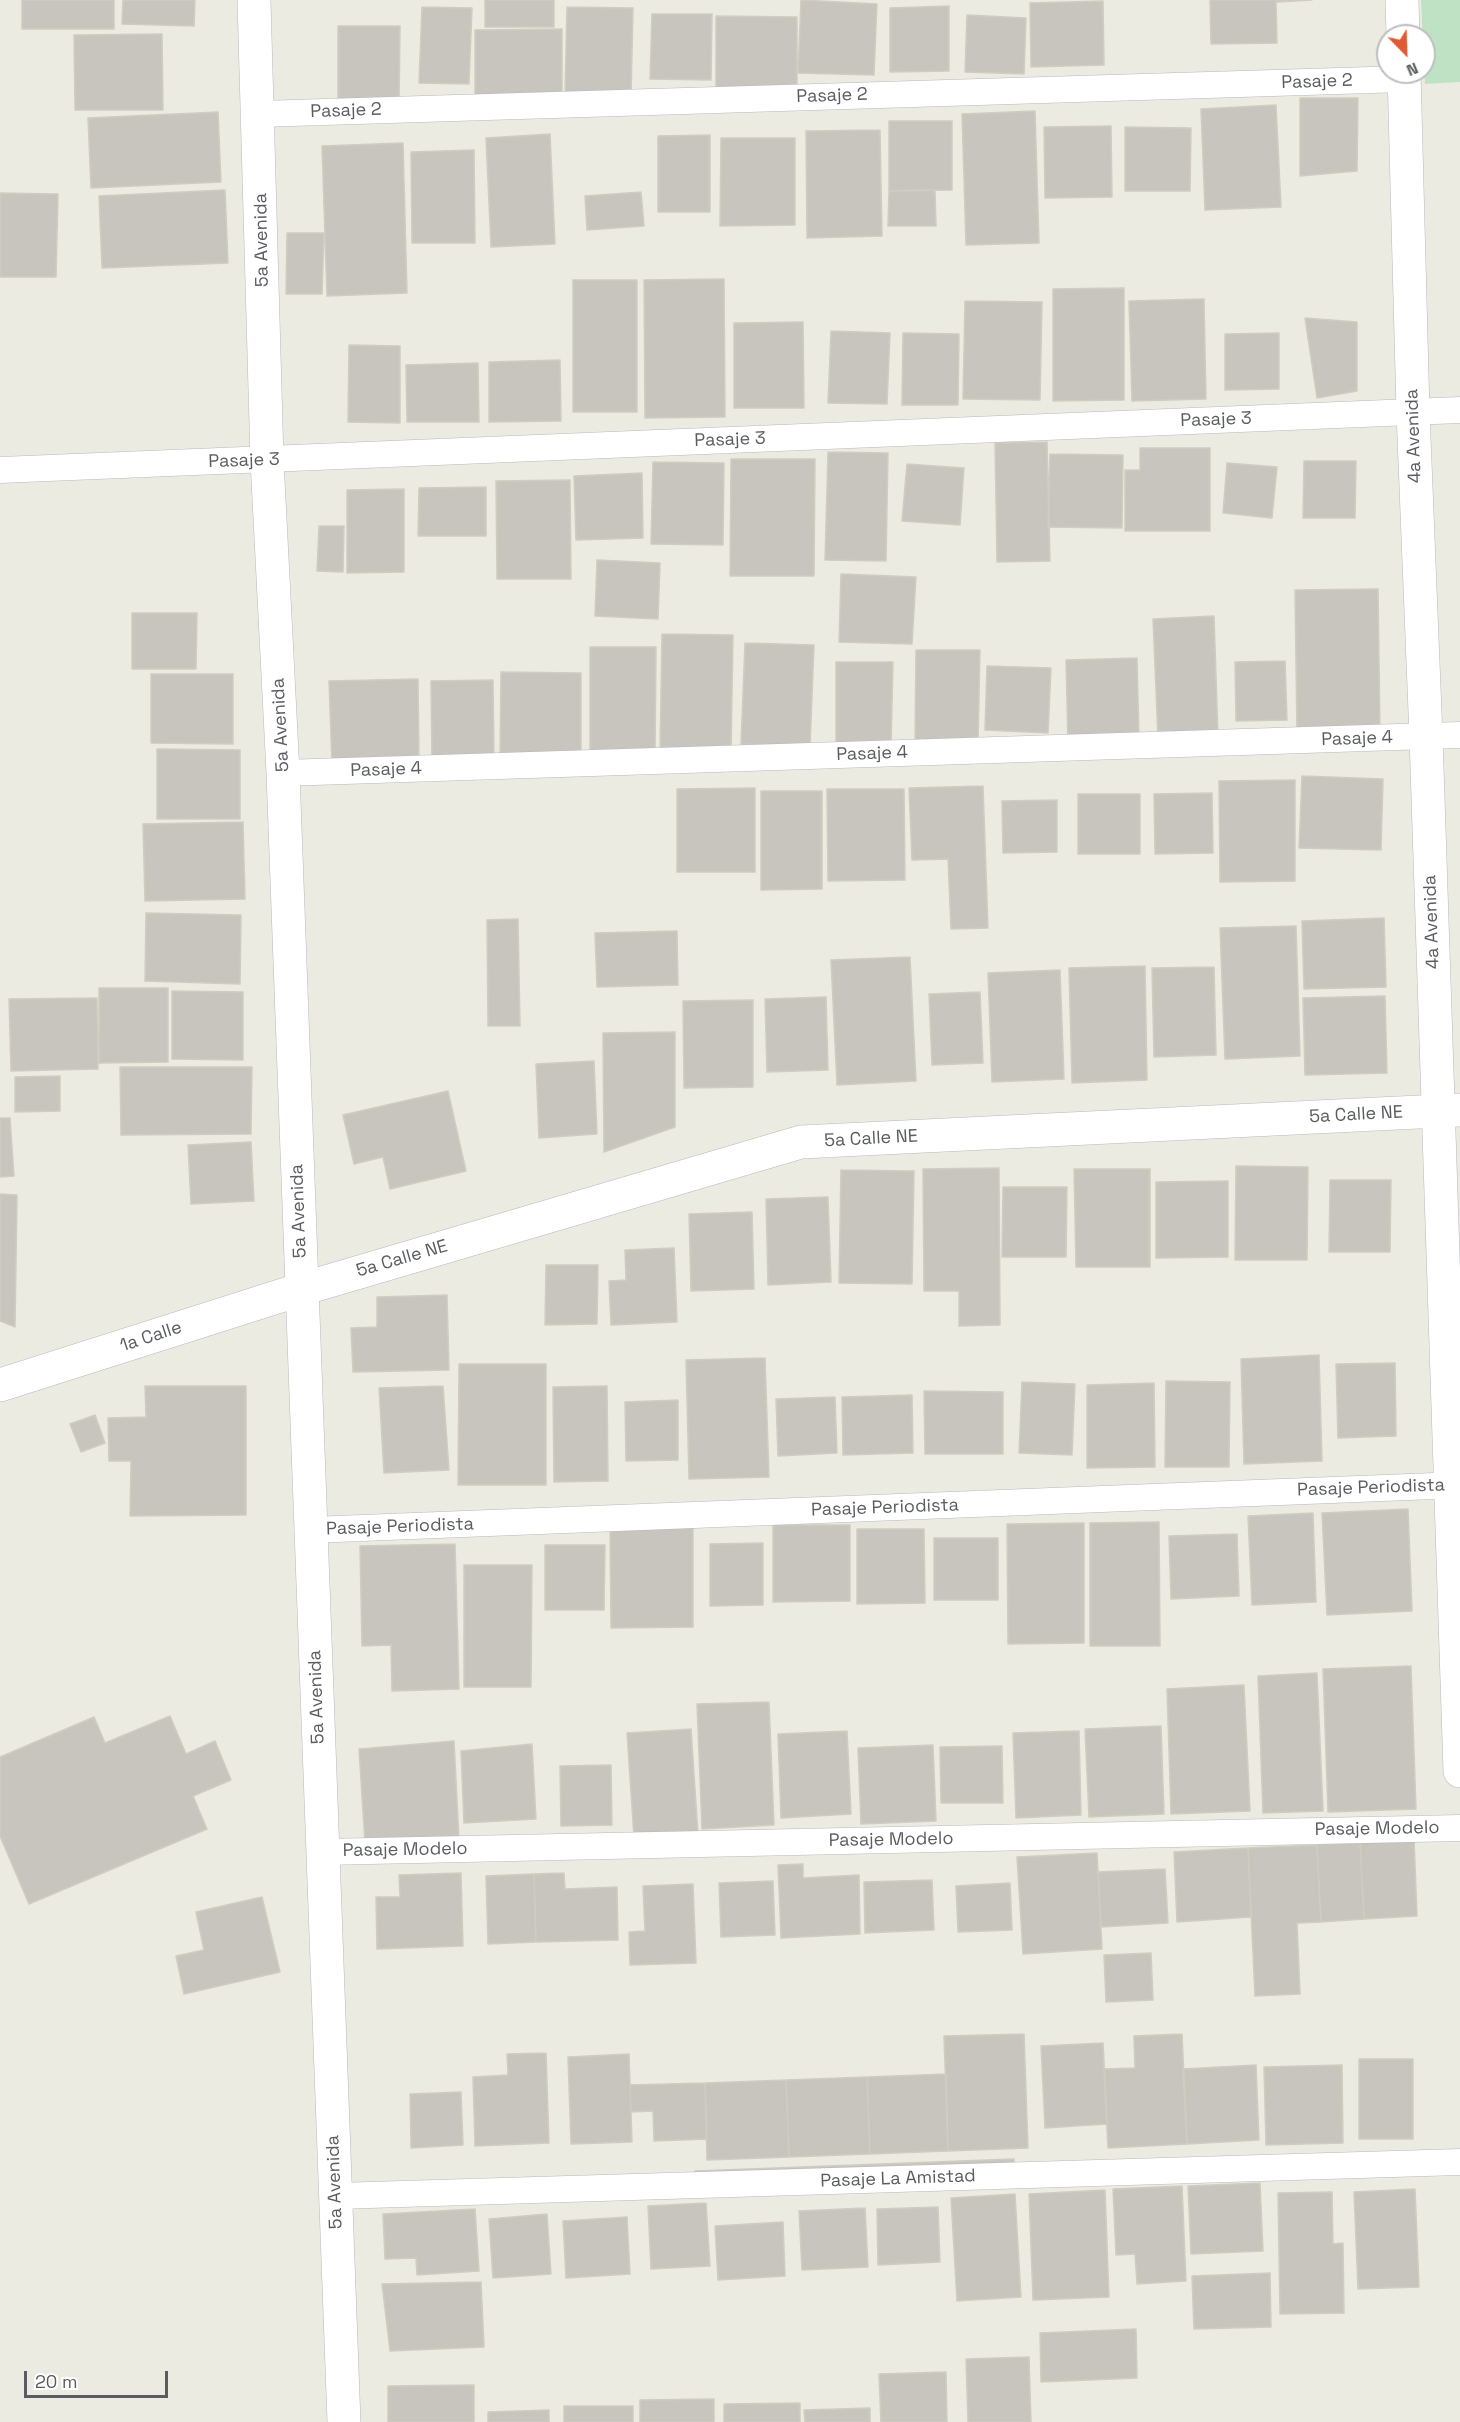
<!DOCTYPE html>
<html>
<head>
<meta charset="utf-8">
<style>
  body { margin:0 }
  #map { position:relative; width:1460px; height:2422px; overflow:hidden; background:#ecebe1; font-family:"Space Grotesk",sans-serif }
  canvas { display:block }
  .north { position:absolute; left:1376px; top:24px; width:60px; height:60px; box-sizing:border-box; background:#fff; border:2px solid #bdbec0; border-radius:50%; rotate:157deg; font-size:16px; font-weight:700; line-height:24px; text-align:center; color:#5a5c61 }
  .north::after { content:''; display:block; margin:auto; width:21px; height:27px; background:#dd5b35; clip-path:polygon(50% 0,100% 100%,50% 72%,0 100%) }
  .scale { position:absolute; left:24px; top:2371px; width:144px; height:27px; box-sizing:border-box; border:3px solid #5a5c61; border-top:0; padding-left:8px; font-size:18px; line-height:21px; white-space:nowrap; color:#5a5c61; -webkit-text-stroke:4px #fff; paint-order:stroke }
</style>
</head>
<body>
<div id="map">
<canvas width="1460" height="2422"></canvas>
<div class="north">N</div>
<div class="scale">20 m</div>
</div>
<script>
const c = document.querySelector('canvas').getContext('2d');
c.lineJoin = 'round';
function paint(path, color) {
  c.fillStyle = color;
  c.fill(path, 'evenodd');
}
function poly(rows) {
  const path = new Path2D();
  for (const r of rows) {
    path.moveTo(r[0], r[1]);
    for (let i = 2; i < r.length; i += 2) path.lineTo(r[i], r[i + 1]);
  }
  return path;
}
function stroke(path, color, width, dash) {
  c.strokeStyle = color;
  c.lineWidth = width;
  c.lineCap = dash ? 'butt' : 'round';
  c.setLineDash(dash || []);
  c.stroke(path);
}
function drawText(font, color, halo, rows, align = 'center') {
  c.font = font + ' "Space Grotesk",sans-serif';
  c.lineWidth = 6;
  c.setLineDash([]);
  c.textBaseline = 'middle';
  c.strokeStyle = halo;
  c.fillStyle = color;
  for (const [text, x, y, turn = 0] of rows) {
    c.save();
    c.translate(x, y);
    c.rotate((+turn || 0) * Math.PI / 180);
    c.textAlign = isNaN(turn) ? turn : align;
    if (halo) c.strokeText(text, 0, 0);
    c.fillText(text, 0, 0);
    c.restore();
  }
}
paint(poly([
  [1421,0,1460,0,1460,82,1425,84]
]), '#bfe2c4');
const building = poly([
  [22,0,114,0,114,29,22,29,22,0],
  [123,0,195,0,194,26,122,24,123,0],
  [485,0,554,0,554,27,485,27,485,0],
  [801,0,877,4,874,75,798,73,801,0],
  [1210,0,1276,0,1277,43,1211,44,1210,0],
  [1277,0,1312,0,1277,2,1277,0],
  [1103,1,1104,65,1031,67,1030,3,1103,1],
  [949,6,949,71,890,72,890,8,949,6],
  [422,7,472,8,469,84,419,83,422,7],
  [567,7,633,8,631,96,565,95,567,7],
  [652,14,712,14,711,80,650,79,652,14],
  [967,15,1026,18,1024,74,965,72,967,15],
  [716,16,797,17,797,94,716,94,716,16],
  [338,26,400,26,399,105,338,105,338,26],
  [562,29,562,100,475,100,475,30,562,29],
  [162,34,163,110,75,110,74,35,162,34],
  [1300,98,1358,98,1357,171,1300,176,1300,98],
  [1276,105,1281,207,1205,210,1201,109,1276,105],
  [1035,111,1039,243,966,245,962,114,1035,111],
  [218,112,221,182,91,188,88,118,218,112],
  [889,121,952,121,952,190,889,191,889,121],
  [1111,126,1112,197,1045,198,1044,127,1111,126],
  [1125,127,1191,128,1190,191,1125,191,1125,127],
  [880,130,882,236,807,238,806,131,880,130],
  [550,134,555,244,491,247,486,138,550,134],
  [710,135,710,212,658,212,658,136,710,135],
  [721,138,795,138,795,225,720,226,721,138],
  [403,143,407,293,327,296,322,146,403,143],
  [474,150,475,243,412,243,411,152,474,150],
  [225,190,228,263,102,268,99,196,225,190],
  [935,190,936,226,888,226,889,191,935,190],
  [641,192,644,226,587,230,585,196,641,192],
  [0,193,58,194,56,277,0,277,0,193],
  [287,233,324,233,322,294,286,294,287,233],
  [724,279,725,417,645,418,644,280,724,279],
  [573,280,637,280,637,412,573,412,573,280],
  [1124,288,1124,400,1053,401,1053,289,1124,288],
  [1204,299,1206,399,1132,401,1129,301,1204,299],
  [965,301,1042,302,1040,400,963,399,965,301],
  [1305,318,1357,322,1357,391,1317,398,1305,318],
  [803,322,804,408,734,408,734,323,803,322],
  [831,331,890,333,887,404,828,403,831,331],
  [903,333,959,334,958,405,902,405,903,333],
  [1279,333,1279,389,1225,390,1225,334,1279,333],
  [349,345,400,346,400,423,348,422,349,345],
  [560,360,561,421,489,422,489,362,560,360],
  [478,363,479,422,407,422,406,365,478,363],
  [1047,442,1050,561,997,562,995,443,1047,442],
  [1140,448,1210,448,1210,531,1125,531,1125,470,1140,470,1140,448],
  [828,452,888,453,886,561,825,560,828,452],
  [1050,454,1123,455,1122,528,1048,527,1050,454],
  [731,459,815,459,814,576,730,576,731,459],
  [1304,461,1356,461,1355,518,1303,518,1304,461],
  [653,462,724,463,723,545,651,544,653,462],
  [1227,463,1277,467,1272,518,1223,513,1227,463],
  [907,464,964,468,960,525,902,521,907,464],
  [642,473,643,538,576,540,574,476,642,473],
  [570,480,571,579,497,579,496,481,570,480],
  [486,487,486,536,418,536,419,488,486,487],
  [404,489,404,572,347,573,347,490,404,489],
  [319,526,344,526,343,572,317,571,319,526],
  [597,560,660,563,658,619,595,616,597,560],
  [841,574,916,577,912,644,839,642,841,574],
  [1378,589,1380,734,1297,735,1295,590,1378,589],
  [132,613,197,613,196,669,132,669,132,613],
  [1214,616,1218,737,1158,739,1153,619,1214,616],
  [662,634,733,635,731,752,660,752,662,634],
  [745,643,814,645,810,747,741,744,745,643],
  [590,647,656,647,655,755,590,755,590,647],
  [916,650,980,650,978,742,915,742,916,650],
  [1137,658,1139,739,1068,742,1066,660,1137,658],
  [1285,661,1287,720,1236,721,1235,662,1285,661],
  [836,662,893,662,891,746,836,746,836,662],
  [987,666,1051,668,1048,733,985,730,987,666],
  [501,672,581,673,581,758,500,758,501,672],
  [151,674,233,674,233,744,151,743,151,674],
  [418,679,419,762,332,765,329,681,418,679],
  [493,680,494,760,432,761,431,681,493,680],
  [157,749,240,750,240,819,157,819,157,749],
  [1302,776,1383,779,1381,850,1299,848,1302,776],
  [1295,780,1295,881,1220,882,1219,781,1295,780],
  [983,786,988,928,951,929,948,859,912,860,909,788,983,786],
  [755,788,755,872,677,872,677,789,755,788],
  [827,789,904,789,905,880,828,881,827,789],
  [761,791,822,791,822,889,761,890,761,791],
  [1212,793,1213,853,1155,854,1154,794,1212,793],
  [1078,794,1140,794,1140,854,1078,854,1078,794],
  [1057,800,1057,852,1003,853,1002,801,1057,800],
  [243,822,245,899,145,901,143,824,243,822],
  [146,913,241,915,240,984,145,981,146,913],
  [1384,918,1386,987,1304,989,1302,921,1384,918],
  [518,919,520,1026,488,1026,487,920,518,919],
  [1296,926,1300,1056,1225,1059,1220,928,1296,926],
  [677,931,678,985,597,987,595,933,677,931],
  [910,957,916,1081,837,1085,831,960,910,957],
  [1145,966,1147,1080,1072,1083,1069,968,1145,966],
  [1214,967,1216,1055,1154,1057,1152,968,1214,967],
  [1060,970,1064,1079,992,1082,988,973,1060,970],
  [99,988,168,988,168,1062,99,1063,99,988],
  [172,991,243,992,243,1060,172,1059,172,991],
  [980,992,983,1063,932,1065,929,994,980,992],
  [1385,996,1387,1073,1305,1075,1303,998,1385,996],
  [826,997,828,1070,767,1072,765,999,826,997],
  [97,998,98,1069,11,1071,9,999,97,998],
  [753,1000,753,1087,684,1088,683,1001,753,1000],
  [675,1032,675,1127,604,1152,603,1033,675,1032],
  [594,1061,597,1134,539,1138,536,1064,594,1061],
  [120,1067,252,1067,251,1134,121,1135,120,1067],
  [60,1076,60,1111,15,1112,15,1077,60,1076],
  [448,1091,466,1171,390,1189,383,1157,354,1164,343,1115,448,1091],
  [0,1118,10,1118,14,1176,0,1177,0,1118],
  [251,1142,254,1201,191,1204,188,1145,251,1142],
  [1236,1166,1308,1167,1307,1260,1235,1260,1236,1166],
  [999,1168,1000,1325,959,1326,959,1291,924,1291,923,1169,999,1168],
  [1074,1169,1150,1169,1150,1267,1076,1267,1074,1169],
  [841,1170,914,1171,912,1284,839,1283,841,1170],
  [1330,1180,1391,1180,1390,1252,1329,1252,1330,1180],
  [1228,1181,1228,1257,1156,1258,1156,1182,1228,1181],
  [1003,1187,1067,1187,1066,1257,1002,1257,1003,1187],
  [0,1194,17,1195,15,1327,0,1321,0,1194],
  [828,1197,831,1282,768,1285,766,1199,828,1197],
  [752,1212,754,1289,691,1291,689,1214,752,1212],
  [674,1248,677,1322,611,1325,609,1281,626,1280,625,1250,674,1248],
  [546,1265,598,1265,597,1324,545,1325,546,1265],
  [447,1295,449,1370,353,1372,351,1328,377,1327,377,1297,447,1295],
  [1319,1355,1322,1461,1244,1464,1241,1359,1319,1355],
  [765,1358,769,1477,689,1479,686,1360,765,1358],
  [1395,1363,1396,1436,1338,1438,1336,1364,1395,1363],
  [459,1364,546,1364,546,1485,458,1485,459,1364],
  [1166,1381,1230,1382,1229,1467,1165,1467,1166,1381],
  [1022,1382,1075,1384,1072,1455,1019,1453,1022,1382],
  [1154,1383,1155,1467,1087,1468,1087,1385,1154,1383],
  [145,1386,246,1386,246,1515,130,1516,131,1461,109,1461,108,1418,146,1417,145,1386],
  [443,1386,449,1470,384,1473,379,1388,443,1386],
  [607,1386,608,1481,554,1482,553,1387,607,1386],
  [924,1391,1003,1392,1003,1454,925,1454,924,1391],
  [912,1395,913,1453,843,1455,842,1397,912,1395],
  [835,1397,837,1453,778,1456,776,1399,835,1397],
  [678,1400,678,1460,626,1461,625,1402,678,1400],
  [95,1415,105,1443,81,1452,70,1424,95,1415],
  [1408,1509,1412,1611,1327,1615,1322,1513,1408,1509],
  [1313,1513,1316,1602,1252,1605,1248,1516,1313,1513],
  [1159,1522,1160,1646,1090,1646,1090,1523,1159,1522],
  [1084,1523,1084,1643,1008,1644,1007,1524,1084,1523],
  [773,1525,850,1525,850,1601,773,1602,773,1525],
  [693,1527,693,1627,611,1628,610,1528,693,1527],
  [857,1529,924,1529,925,1603,857,1604,857,1529],
  [1237,1534,1239,1596,1171,1599,1169,1536,1237,1534],
  [934,1538,998,1538,998,1600,934,1600,934,1538],
  [763,1543,763,1605,710,1606,710,1544,763,1543],
  [455,1544,459,1689,392,1691,391,1645,362,1646,360,1546,455,1544],
  [545,1545,605,1545,604,1610,545,1610,545,1545],
  [464,1565,532,1565,531,1687,464,1687,464,1565],
  [1411,1666,1416,1809,1328,1812,1323,1669,1411,1666],
  [1317,1673,1323,1811,1263,1813,1258,1676,1317,1673],
  [1244,1685,1250,1811,1171,1814,1167,1689,1244,1685],
  [769,1702,774,1825,702,1829,697,1704,769,1702],
  [170,1716,186,1754,215,1741,231,1780,193,1796,207,1829,29,1904,0,1836,0,1757,94,1717,105,1743,170,1716],
  [1161,1726,1164,1814,1089,1817,1085,1729,1161,1726],
  [691,1729,698,1834,634,1837,627,1733,691,1729],
  [847,1731,851,1814,781,1818,778,1734,847,1731],
  [1079,1731,1081,1815,1016,1818,1013,1733,1079,1731],
  [454,1741,459,1840,365,1843,359,1749,454,1741],
  [532,1744,536,1819,464,1823,461,1751,532,1744],
  [933,1745,936,1821,861,1824,858,1748,933,1745],
  [1002,1746,1003,1803,941,1803,940,1747,1002,1746],
  [611,1765,612,1825,561,1826,560,1766,611,1765],
  [1414,1839,1417,1916,1364,1919,1360,1842,1414,1839],
  [1360,1842,1364,1919,1321,1922,1317,1845,1360,1842],
  [1317,1845,1321,1922,1297,1923,1300,1994,1255,1996,1248,1848,1317,1845],
  [1248,1848,1251,1917,1177,1922,1174,1852,1248,1848],
  [1097,1853,1102,1949,1023,1954,1017,1857,1097,1853],
  [803,1864,803,1878,859,1875,860,1934,781,1938,778,1865,803,1864],
  [1165,1869,1168,1923,1101,1927,1098,1872,1165,1869],
  [461,1873,463,1946,377,1949,376,1897,400,1897,399,1875,461,1873],
  [564,1873,565,1889,617,1887,618,1940,536,1942,534,1874,564,1873],
  [534,1874,536,1942,488,1944,486,1876,534,1874],
  [932,1880,934,1930,865,1933,864,1882,932,1880],
  [773,1881,775,1935,721,1937,719,1883,773,1881],
  [1010,1883,1012,1930,958,1932,956,1886,1010,1883],
  [693,1884,696,1963,630,1965,629,1932,645,1931,643,1886,693,1884],
  [262,1897,280,1972,184,1994,176,1956,204,1950,196,1912,262,1897],
  [1151,1953,1153,2000,1106,2002,1104,1955,1151,1953],
  [1024,2034,1028,2148,948,2151,944,2036,1024,2034],
  [1182,2034,1187,2144,1108,2148,1104,2069,1135,2068,1134,2036,1182,2034],
  [1103,2043,1107,2124,1045,2128,1041,2046,1103,2043],
  [546,2053,549,2143,475,2146,473,2077,508,2075,507,2054,546,2053],
  [629,2054,632,2142,571,2144,568,2057,629,2054],
  [1359,2059,1413,2059,1413,2139,1359,2139,1359,2059],
  [1256,2065,1259,2140,1187,2144,1183,2069,1256,2065],
  [1342,2065,1343,2143,1266,2145,1264,2067,1342,2065],
  [946,2074,948,2151,870,2154,867,2077,946,2074],
  [867,2077,870,2154,789,2157,786,2080,867,2077],
  [786,2080,789,2157,707,2160,705,2083,786,2080],
  [705,2083,707,2139,654,2141,653,2111,631,2112,630,2085,705,2083],
  [461,2092,463,2145,411,2148,410,2094,461,2092],
  [1014,2159,1014,2164,695,2176,695,2171,1014,2159],
  [1260,2183,1263,2251,1191,2254,1188,2186,1260,2183],
  [1182,2186,1186,2281,1137,2284,1135,2254,1116,2255,1113,2189,1182,2186],
  [1415,2189,1419,2287,1358,2289,1354,2192,1415,2189],
  [1105,2190,1109,2297,1033,2300,1029,2194,1105,2190],
  [1332,2192,1333,2244,1343,2243,1344,2313,1280,2314,1278,2193,1332,2192],
  [1015,2194,1021,2297,957,2301,951,2198,1015,2194],
  [706,2203,710,2266,651,2269,648,2206,706,2203],
  [938,2207,940,2262,878,2265,877,2209,938,2207],
  [865,2208,868,2267,802,2270,799,2211,865,2208],
  [475,2209,479,2271,417,2275,416,2258,385,2259,383,2214,475,2209],
  [547,2214,551,2274,493,2278,489,2219,547,2214],
  [627,2217,630,2274,566,2278,563,2221,627,2217],
  [783,2222,785,2276,718,2280,715,2226,783,2222],
  [1270,2273,1271,2327,1194,2329,1192,2276,1270,2273],
  [481,2282,484,2347,390,2351,382,2284,481,2282],
  [1136,2329,1137,2378,1041,2382,1040,2333,1136,2329],
  [1029,2357,1031,2422,968,2422,966,2359,1029,2357],
  [946,2372,947,2422,881,2422,879,2374,946,2372],
  [474,2385,474,2422,388,2422,388,2386,474,2385],
  [714,2399,714,2422,640,2422,640,2400,714,2399],
  [800,2403,800,2422,724,2422,724,2404,800,2403],
  [564,2406,633,2406,633,2422,564,2422,564,2406],
  [870,2408,870,2422,805,2422,804,2410,870,2408],
  [549,2410,549,2422,488,2422,488,2412,549,2410]
]);
paint(building, '#c7c5be');
stroke(building, '#d0cdc0', 1.5);
const service = poly([
  [259,114,1404,79],
  [0,470,1460,410],
  [283,773,1460,735],
  [311,1530,1460,1485],
  [323,1852,1460,1828],
  [336,2196,1460,2162]
]);
const minor = poly([
  [254,0,267,460,283,773,344,2422],
  [1402,0,1403,36],
  [1404,72,1413,412,1426,737,1460,1771],
  [0,1385,302,1289,801,1142,1460,1110]
]);
stroke(service, '#b7b8bd', 27);
stroke(minor, '#b7b8bd', 34);
stroke(service, '#fff', 26);
stroke(minor, '#fff', 33);
drawText('18px', '#5a5c61', '#fff', [
  ["Pasaje 2",1317,82,-2],
  ["Pasaje 2",832,96,-2],
  ["Pasaje 2",346,111,-2],
  ["5a Avenida",262,240,-91],
  ["Pasaje 3",1216,420,-2],
  ["4a Avenida",1414,436,-92],
  ["Pasaje 3",730,440,-2],
  ["Pasaje 3",244,461,-2],
  ["5a Avenida",281,725,-93],
  ["Pasaje 4",1357,739,-2],
  ["Pasaje 4",872,754,-2],
  ["Pasaje 4",386,770,-2],
  ["4a Avenida",1432,922,-92],
  ["5a Calle NE",1356,1115,-3],
  ["5a Calle NE",871,1139,-3],
  ["5a Avenida",299,1211,-92],
  ["5a Calle NE",402,1259,-16],
  ["1a Calle",151,1337,-18],
  ["Pasaje Periodista",1371,1488,-2],
  ["Pasaje Periodista",885,1508,-2],
  ["Pasaje Periodista",400,1527,-2],
  ["5a Avenida",317,1697,-92],
  ["Pasaje Modelo",1377,1829,-1],
  ["Pasaje Modelo",891,1840,-1],
  ["Pasaje Modelo",405,1850,-1],
  ["Pasaje La Amistad",898,2179,-2],
  ["5a Avenida",335,2182,-92]
]);
</script>
</body>
</html>
